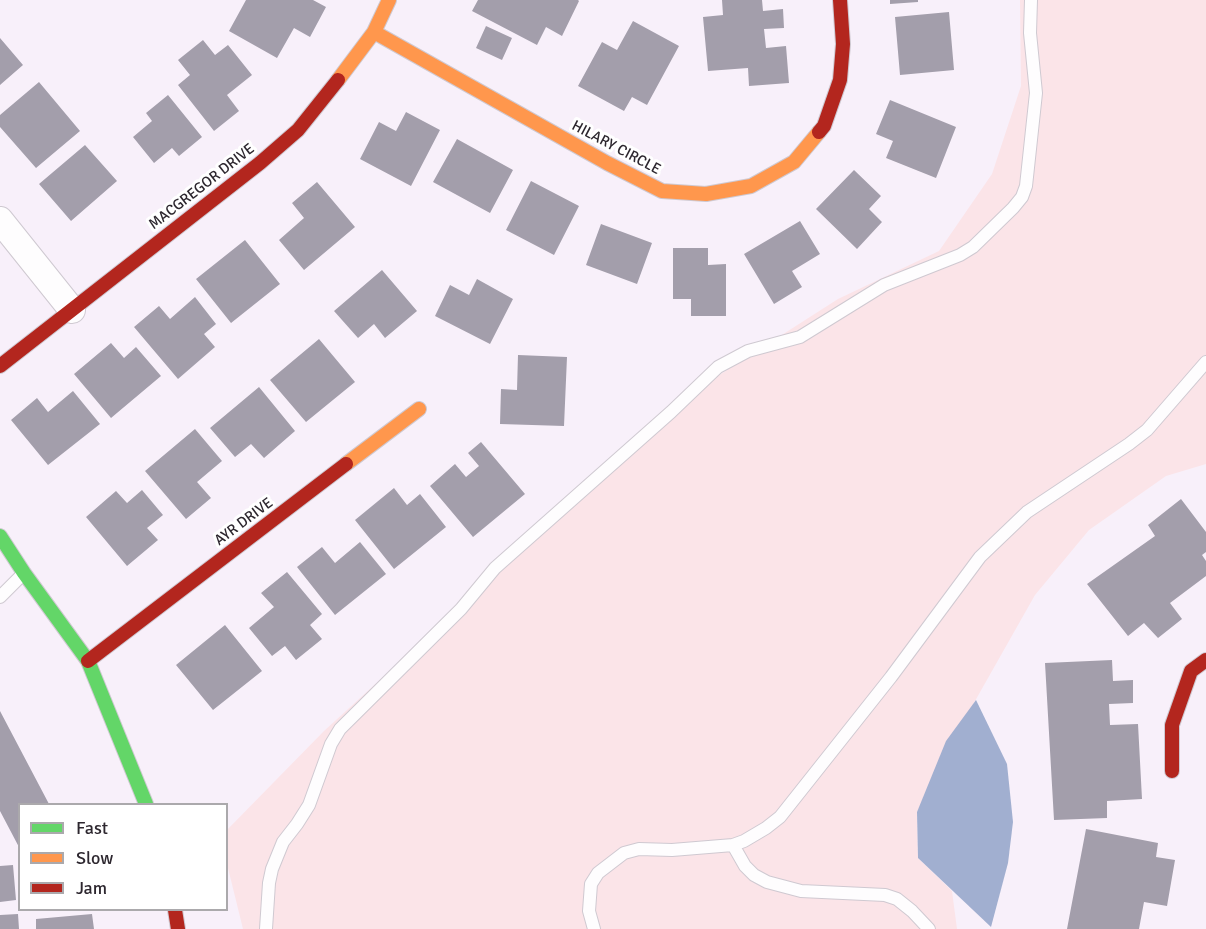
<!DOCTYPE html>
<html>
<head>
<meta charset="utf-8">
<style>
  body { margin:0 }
  #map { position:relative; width:1206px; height:929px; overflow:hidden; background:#f8f0fa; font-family:Signika,sans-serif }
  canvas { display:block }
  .legend { position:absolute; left:18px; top:803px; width:210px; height:108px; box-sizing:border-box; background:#fff; border:2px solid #aba9ac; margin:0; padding:8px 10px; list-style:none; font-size:18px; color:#2d272f }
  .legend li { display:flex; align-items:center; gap:12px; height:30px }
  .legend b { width:30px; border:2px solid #aba9ac }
</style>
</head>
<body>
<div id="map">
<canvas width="1206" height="929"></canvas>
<ul class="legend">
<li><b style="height:8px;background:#63d668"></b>Fast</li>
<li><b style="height:8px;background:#ff974d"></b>Slow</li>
<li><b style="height:8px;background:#b3261e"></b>Jam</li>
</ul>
</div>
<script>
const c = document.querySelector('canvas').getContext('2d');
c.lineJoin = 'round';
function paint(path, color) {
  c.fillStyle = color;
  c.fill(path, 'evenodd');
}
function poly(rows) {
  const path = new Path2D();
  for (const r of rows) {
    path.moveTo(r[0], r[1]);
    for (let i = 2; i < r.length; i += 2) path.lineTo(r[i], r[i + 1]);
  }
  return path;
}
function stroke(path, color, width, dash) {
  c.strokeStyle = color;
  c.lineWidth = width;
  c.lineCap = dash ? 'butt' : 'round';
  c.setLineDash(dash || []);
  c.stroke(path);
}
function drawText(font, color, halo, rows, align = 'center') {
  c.font = font + ' Signika,sans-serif';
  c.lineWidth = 6;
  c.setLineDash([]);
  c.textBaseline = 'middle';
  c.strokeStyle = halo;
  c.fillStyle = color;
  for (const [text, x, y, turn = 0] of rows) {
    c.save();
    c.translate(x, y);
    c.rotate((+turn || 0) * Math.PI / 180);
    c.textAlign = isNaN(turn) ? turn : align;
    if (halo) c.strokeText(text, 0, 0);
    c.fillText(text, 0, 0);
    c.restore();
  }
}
paint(poly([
  [1020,0,1206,0,1206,464,1166,476,1089,530,1035,595,975,701,917,812,918,858,952,891,957,929,243,929,227,864,226,831,324,731,699,388,838,299,939,251,992,174,1021,86]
]), '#fbe4e8');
paint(poly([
  [976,700,1007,764,1013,822,1008,863,991,927,918,858,917,812,946,741]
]), '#a1afd0');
paint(poly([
  [246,0,313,0,326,7,310,37,294,28,277,58,229,31],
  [478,0,578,0,579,1,562,36,546,27,537,45,472,11],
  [722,0,762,0,763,11,783,9,784,28,764,29,766,48,786,46,789,83,749,86,748,68,708,71,703,17,723,15],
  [890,0,918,0,918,2,890,4],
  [949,12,954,70,900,75,895,17],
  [633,21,679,46,647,105,632,97,624,111,578,86,602,42,617,50],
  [486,26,512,38,502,60,476,48],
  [0,38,23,65,0,85],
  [203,40,215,55,228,45,252,75,227,95,239,111,214,131,178,85,190,75,178,60],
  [39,82,80,131,36,168,0,127,0,115],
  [168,95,202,137,179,156,172,148,154,163,133,137,152,121,146,113],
  [890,100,956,127,936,178,886,158,893,141,876,134],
  [406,112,440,130,411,186,360,159,379,122,396,131],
  [457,139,513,170,490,213,433,182],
  [85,145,117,181,71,221,39,184],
  [854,170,881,196,869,209,882,222,857,249,816,209],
  [531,181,579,206,554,255,506,230],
  [317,182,355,227,304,270,279,240,304,218,292,203],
  [800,221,820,254,792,271,802,287,774,304,744,254],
  [601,224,652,243,637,284,586,265],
  [245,240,280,284,231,323,196,279],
  [673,248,708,248,708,265,726,264,726,316,691,316,691,299,673,299],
  [382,270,417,311,385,338,374,324,358,338,334,311],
  [477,279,513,299,490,344,435,316,450,285,469,295],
  [195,297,216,324,204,334,215,347,178,379,134,327,159,306,170,319],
  [319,339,355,382,306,422,270,380],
  [111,343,124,358,136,347,161,376,111,418,74,374],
  [518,355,567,357,564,426,500,424,501,389,517,390],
  [259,387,295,431,264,458,251,444,235,457,210,428],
  [73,391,100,424,48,465,11,420,37,398,48,412],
  [195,429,222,461,197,482,211,498,186,519,145,471],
  [481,442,525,494,473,537,430,486,455,464,466,477,479,466,468,453],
  [394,488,407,505,420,494,446,527,394,569,355,520],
  [142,490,163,515,147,528,158,540,127,566,86,517,116,491,127,503],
  [1181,499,1206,532,1206,552,1202,555,1206,561,1206,576,1170,603,1182,619,1158,638,1144,623,1128,636,1087,584,1155,536,1148,525],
  [360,542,386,574,335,615,297,567,322,547,335,563],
  [287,572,322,614,310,625,322,639,296,660,285,646,272,656,249,628,274,607,261,593],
  [225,625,262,671,213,710,176,665],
  [1112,660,1113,681,1133,680,1133,703,1109,704,1110,725,1138,724,1142,799,1107,801,1107,818,1054,820,1045,663],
  [0,711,49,804,20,804,20,849,0,811],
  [1086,829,1158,843,1156,857,1175,860,1167,906,1144,902,1139,929,1067,929],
  [13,865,16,900,0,902,0,866],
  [18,914,19,929,0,929,0,915],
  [92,914,94,929,36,929,36,919]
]), '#a39eab');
const lane = poly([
  [0,597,22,575],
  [733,845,745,866,754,875,767,882,801,891,885,895,897,899,912,911,929,929],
  [266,929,269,883,272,869,283,842,297,824,309,805,331,744,340,729,461,609,495,568,671,412,718,367,748,351,800,337,884,285,960,255,973,247,1013,208,1022,197,1026,186,1036,93,1030,33,1031,0],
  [594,929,589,911,591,884,598,873,624,853,639,849,672,850,733,845,744,841,766,828,780,817,891,677,980,557,1027,512,1129,444,1147,430,1206,362]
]);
const street = poly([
  [0,220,72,310]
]);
const fast = poly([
  [0,536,24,573,88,661,146,804]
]);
const slow = poly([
  [374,32,607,163,662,191,706,194,751,186,794,162,819,132],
  [338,80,374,32,389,0],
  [346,464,419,409]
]);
const jam = poly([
  [819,132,824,126,840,80,843,44,840,0],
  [0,366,260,163,298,130,338,80],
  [88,661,346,464],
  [1172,771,1172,725,1191,671,1206,660],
  [175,910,178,929]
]);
stroke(lane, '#cfc9d1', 14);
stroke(street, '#cfc9d1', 28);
stroke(fast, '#cfc9d1', 16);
stroke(slow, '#cfc9d1', 16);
stroke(jam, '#cfc9d1', 16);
stroke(lane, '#fefdfe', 12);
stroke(street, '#fefdfe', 26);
stroke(fast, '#63d668', 14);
stroke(slow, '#ff974d', 14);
stroke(jam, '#b3261e', 14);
drawText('15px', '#2d272f', '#fff', [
  ["HILARY CIRCLE",616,148,28],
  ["MACGREGOR DRIVE",202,187,-38],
  ["AYR DRIVE",244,522,-37]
]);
</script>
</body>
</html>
